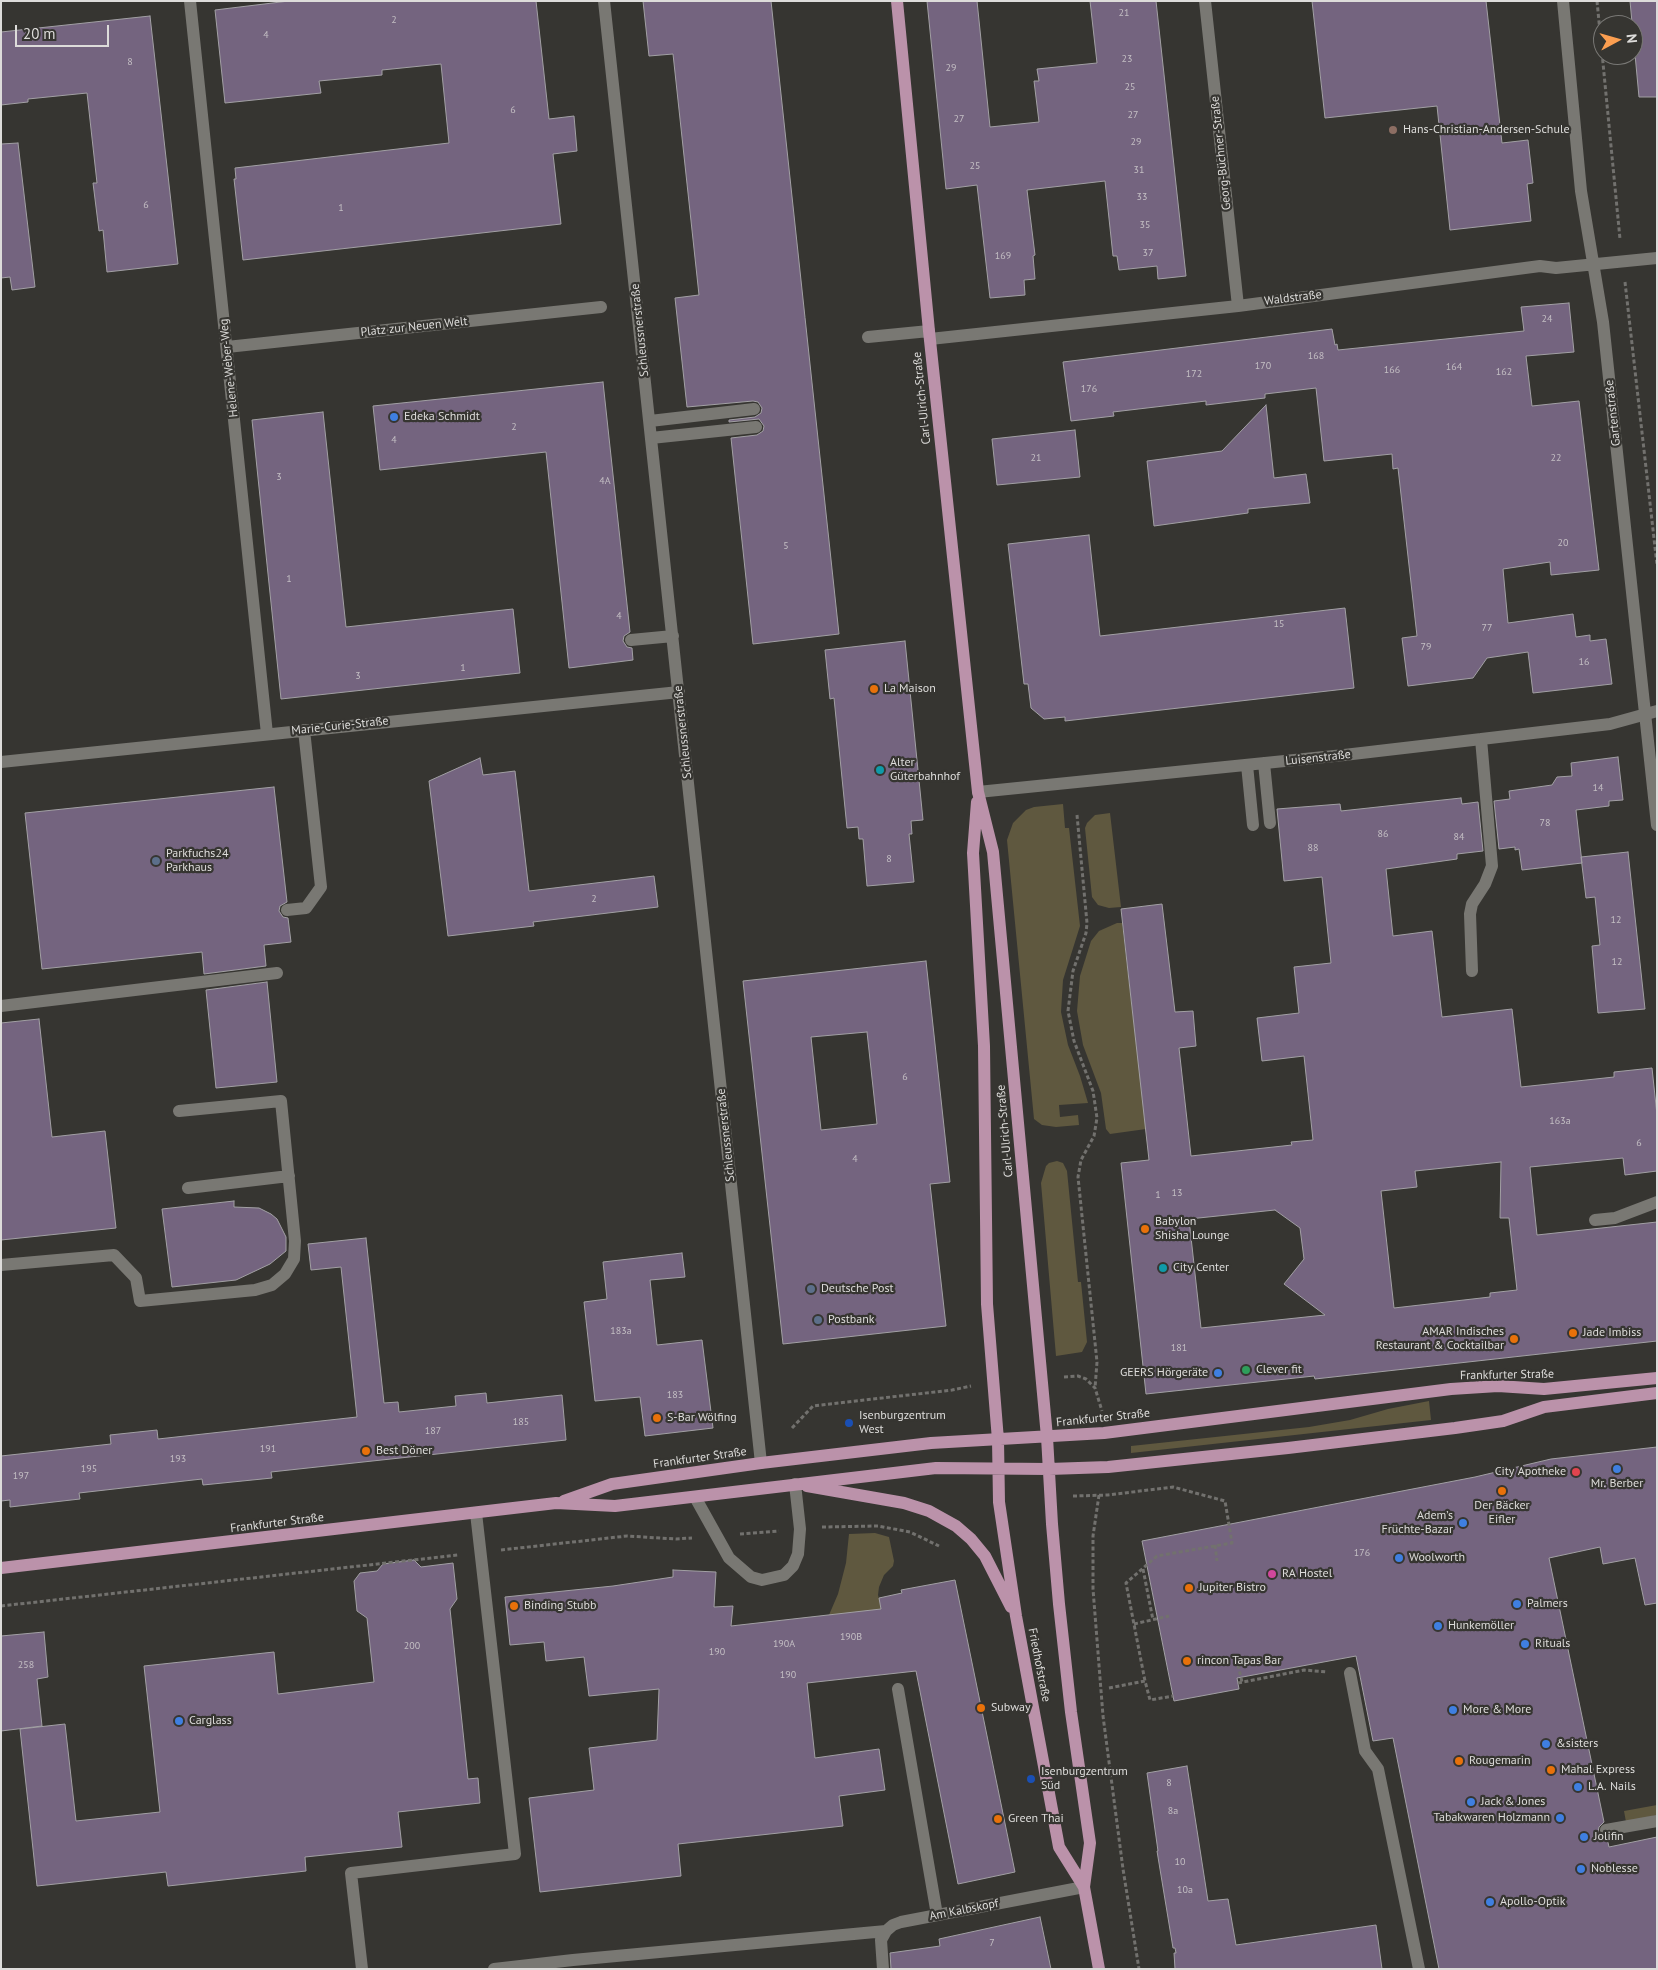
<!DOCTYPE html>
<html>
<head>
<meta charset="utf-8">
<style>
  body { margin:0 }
  #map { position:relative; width:1658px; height:1970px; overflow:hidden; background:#363531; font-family:"PT Sans",sans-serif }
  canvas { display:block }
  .frame { position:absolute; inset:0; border:2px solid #dddcda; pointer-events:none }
  .north { position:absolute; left:1593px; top:15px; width:50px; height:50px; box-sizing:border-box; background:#363531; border:1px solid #797875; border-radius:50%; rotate:84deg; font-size:14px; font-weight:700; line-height:20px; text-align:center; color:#dddcda }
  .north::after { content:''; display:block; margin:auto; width:18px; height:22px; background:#fb9e50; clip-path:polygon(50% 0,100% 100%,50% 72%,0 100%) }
  .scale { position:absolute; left:15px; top:25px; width:94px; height:22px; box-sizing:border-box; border:2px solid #dddcda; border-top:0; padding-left:6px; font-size:15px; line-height:18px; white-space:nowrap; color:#dddcda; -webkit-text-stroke:4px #363531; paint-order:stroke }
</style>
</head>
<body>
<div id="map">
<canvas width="1658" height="1970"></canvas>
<div class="frame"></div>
<div class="north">N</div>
<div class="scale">20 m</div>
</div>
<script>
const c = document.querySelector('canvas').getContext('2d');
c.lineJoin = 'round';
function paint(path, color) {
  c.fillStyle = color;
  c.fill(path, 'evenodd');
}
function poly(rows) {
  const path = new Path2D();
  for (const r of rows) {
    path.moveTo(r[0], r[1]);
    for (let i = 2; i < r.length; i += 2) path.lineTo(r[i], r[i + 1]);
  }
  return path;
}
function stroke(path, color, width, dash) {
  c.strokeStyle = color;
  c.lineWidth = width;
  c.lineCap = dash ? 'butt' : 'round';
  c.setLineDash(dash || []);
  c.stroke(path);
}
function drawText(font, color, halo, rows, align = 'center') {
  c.font = font + ' "PT Sans",sans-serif';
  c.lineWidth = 4.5;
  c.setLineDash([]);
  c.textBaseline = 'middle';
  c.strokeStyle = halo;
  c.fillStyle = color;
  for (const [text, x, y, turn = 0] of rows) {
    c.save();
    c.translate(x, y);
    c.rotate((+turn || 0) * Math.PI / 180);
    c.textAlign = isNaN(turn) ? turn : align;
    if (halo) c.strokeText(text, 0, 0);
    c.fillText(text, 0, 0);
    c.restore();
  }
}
paint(poly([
  [1063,804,1065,828,1069,828,1080,926,1063,980,1061,1012,1068,1045,1080,1076,1088,1103,1059,1105,1060,1117,1078,1115,1079,1125,1056,1127,1042,1125,1034,1119,1007,840,1013,823,1026,810,1034,807],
  [1110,813,1121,907,1109,908,1098,905,1092,897,1085,828,1087,823,1095,815],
  [1117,923,1122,923,1146,1129,1110,1134,1106,1129,1101,1093,1083,1045,1077,1011,1080,976,1091,941,1099,931],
  [1057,1161,1063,1163,1067,1171,1078,1282,1081,1282,1087,1342,1082,1352,1056,1356,1041,1183,1046,1166,1049,1163],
  [1429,1401,1431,1420,1131,1453,1131,1446,1309,1427,1350,1420,1388,1409],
  [875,1533,889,1537,894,1561,893,1566,884,1575,879,1587,878,1595,883,1616,829,1615,838,1594,846,1563,849,1534],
  [1657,1805,1657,1815,1626,1822,1624,1811]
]), '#5f583f');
const building = poly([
  [289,1,536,1,549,119,574,116,577,151,553,154,561,224,243,260,234,179,236,179,235,168,449,143,441,64,382,70,382,75,319,81,321,93,225,103,215,10,289,1],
  [643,1,771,1,839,634,753,644,731,438,757,435,763,431,764,426,759,419,729,422,729,420,755,417,761,413,762,408,758,402,753,401,687,407,675,298,699,295,673,54,649,56,643,1],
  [927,1,977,1,990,127,1039,122,1034,81,1039,81,1037,69,1097,63,1090,1,1156,1,1186,276,1158,279,1157,266,1119,270,1117,256,1113,256,1105,181,1027,190,1035,255,1033,256,1035,279,1024,280,1025,295,990,298,977,185,946,189,927,1],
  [1312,1,1486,1,1502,143,1528,140,1533,183,1527,184,1531,221,1450,230,1437,106,1325,118,1312,1],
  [1630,1,1657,1,1657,97,1639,97,1630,1],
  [150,16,178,264,107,272,103,230,99,231,93,183,97,183,87,93,28,99,28,102,1,105,1,32,150,16],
  [18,143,35,287,12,290,10,277,1,278,1,144,18,143],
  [1569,303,1574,352,1526,356,1532,406,1579,401,1599,570,1551,575,1550,562,1503,569,1508,623,1573,614,1576,637,1590,635,1590,641,1606,639,1612,684,1533,693,1528,652,1487,658,1473,678,1408,686,1402,638,1417,636,1398,468,1393,469,1392,454,1324,461,1316,388,1265,394,1265,398,1206,405,1206,401,1113,412,1114,416,1071,421,1063,362,1332,329,1335,345,1337,344,1338,350,1524,331,1521,307,1569,303],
  [603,382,630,632,624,636,623,641,627,647,632,648,633,660,569,668,546,452,380,470,373,406,603,382],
  [1266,405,1274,478,1306,474,1310,503,1248,509,1248,513,1154,526,1147,461,1222,451,1266,405],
  [323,412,346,627,513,609,520,673,281,699,252,420,323,412],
  [1075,430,1080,477,997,485,992,439,1075,430],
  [1089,535,1100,636,1345,608,1354,688,1065,721,1065,717,1044,719,1031,708,1028,684,1024,684,1008,544,1089,535],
  [905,641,923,820,911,821,912,834,909,834,914,882,867,886,863,839,859,839,858,827,847,828,834,698,830,699,825,650,905,641],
  [1618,757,1623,800,1609,801,1609,806,1576,810,1582,863,1522,870,1519,849,1515,850,1515,847,1499,849,1494,801,1510,799,1509,791,1552,785,1557,777,1572,776,1571,763,1618,757],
  [480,758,483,775,515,771,529,891,654,876,658,907,533,922,534,926,448,936,429,781,480,758],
  [274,787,287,902,280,906,279,911,283,917,288,918,291,942,264,945,266,966,204,974,202,952,42,969,25,813,274,787],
  [1461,798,1462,804,1478,802,1483,851,1457,854,1457,859,1386,869,1393,936,1432,931,1442,1017,1512,1009,1521,1087,1614,1077,1614,1072,1652,1068,1657,1115,1657,1171,1625,1175,1623,1158,1530,1167,1537,1235,1657,1222,1657,1341,1315,1379,1314,1376,1146,1394,1121,1163,1149,1160,1121,909,1162,904,1175,1012,1193,1011,1196,1046,1179,1048,1191,1156,1292,1145,1291,1142,1313,1140,1304,1056,1262,1061,1257,1018,1299,1013,1294,967,1331,963,1322,877,1284,881,1277,809,1340,804,1341,811,1461,798],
  [1501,1162,1500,1218,1509,1218,1517,1290,1490,1293,1490,1297,1394,1308,1381,1191,1417,1187,1415,1171,1501,1162],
  [1275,1210,1300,1228,1304,1259,1284,1284,1325,1315,1201,1328,1189,1219,1275,1210],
  [1628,852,1645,1009,1598,1013,1592,946,1600,945,1595,897,1586,898,1581,857,1628,852],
  [926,961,950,1182,930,1184,946,1326,783,1344,743,981,926,961],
  [867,1032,877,1124,821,1130,811,1037,867,1032],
  [267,982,277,1082,216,1088,206,990,267,982],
  [39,1019,52,1137,105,1131,116,1228,1,1240,1,1023,39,1019],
  [234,1201,234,1207,259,1208,271,1214,277,1219,286,1237,286,1251,270,1264,236,1280,172,1287,162,1209,234,1201],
  [366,1238,384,1403,398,1402,399,1412,456,1406,455,1396,486,1393,487,1403,562,1395,566,1440,271,1472,272,1478,203,1485,202,1479,79,1493,80,1499,10,1507,10,1500,1,1501,1,1456,111,1444,110,1435,157,1430,158,1439,357,1417,341,1267,311,1270,308,1244,366,1238],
  [682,1253,685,1277,650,1280,657,1345,702,1340,713,1428,645,1436,640,1397,595,1401,584,1302,607,1299,603,1262,682,1253],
  [1657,1447,1657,1603,1645,1605,1635,1558,1603,1564,1600,1547,1549,1558,1604,1822,1599,1827,1598,1832,1603,1837,1607,1838,1609,1847,1657,1837,1657,1969,1439,1969,1393,1738,1373,1741,1356,1656,1237,1678,1239,1689,1174,1701,1142,1541,1475,1477,1551,1459,1657,1447],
  [414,1560,421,1567,453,1563,457,1599,450,1609,468,1779,478,1778,480,1803,398,1812,402,1847,305,1857,306,1871,168,1886,166,1872,37,1886,20,1729,65,1724,76,1821,160,1812,144,1666,274,1652,278,1694,374,1682,367,1618,357,1611,354,1581,360,1573,377,1571,383,1564,414,1560],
  [673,1570,716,1572,714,1607,733,1606,731,1626,881,1609,879,1598,902,1593,901,1590,955,1580,1015,1872,958,1884,916,1671,807,1683,815,1758,879,1749,885,1790,839,1796,843,1826,678,1844,681,1876,540,1892,529,1798,594,1790,589,1748,657,1740,659,1689,589,1696,584,1657,546,1661,544,1642,510,1645,505,1597,613,1586,673,1577,673,1570],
  [44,1632,48,1677,37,1679,42,1726,1,1731,1,1636,44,1632],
  [1187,1766,1208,1901,1228,1899,1236,1945,1376,1925,1382,1969,1175,1969,1174,1953,1176,1953,1175,1948,1173,1948,1157,1851,1158,1851,1147,1773,1187,1766],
  [1040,1917,1051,1969,891,1969,890,1953,940,1946,939,1939,1040,1917]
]);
paint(building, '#74647f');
stroke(building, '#a2a0a4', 1);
stroke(poly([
  [1597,1,1620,239],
  [1625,282,1657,565],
  [1077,815,1087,923,1086,933,1073,971,1068,1011,1074,1041,1093,1091,1097,1118,1094,1136,1081,1160,1078,1177,1097,1362,1095,1388],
  [1064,1377,1078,1376,1086,1379,1095,1388,1102,1411],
  [792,1428,813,1406,952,1390,971,1386],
  [1099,1495,1093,1536,1093,1589,1103,1716,1123,1869,1139,1969],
  [1073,1496,1108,1495,1173,1487,1225,1501,1232,1543,1157,1556,1126,1583,1145,1681],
  [822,1527,878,1526,910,1532,939,1546],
  [740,1534,779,1531],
  [1215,1545,1217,1561],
  [501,1550,627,1536,676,1539,692,1538],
  [1143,1569,1153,1620],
  [1,1606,458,1555],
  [1134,1624,1169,1616],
  [1238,1665,1242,1682],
  [1238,1683,1304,1670,1327,1672],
  [1109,1688,1145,1681,1150,1700,1173,1696]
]), '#72716e', 3, [4, 2.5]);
stroke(poly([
  [190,1,267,734],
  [604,1,761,1463],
  [1205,1,1238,306],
  [1563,1,1581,191,1603,322,1657,825],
  [868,337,929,331],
  [930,339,1238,306,1540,266,1556,268,1657,258],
  [227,347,601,307],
  [650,421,754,409],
  [651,438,756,427],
  [631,640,673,636],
  [1,762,679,692],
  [1264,763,1270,823],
  [1247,765,1253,825],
  [978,792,1344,755,1610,724,1657,711],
  [287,910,306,908,321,887,304,730],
  [1472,971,1470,914,1472,904,1485,884,1492,866,1481,739],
  [1,1006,277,973],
  [188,1188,289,1176],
  [1595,1220,1615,1218,1657,1202],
  [1,1265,114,1255,136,1278,140,1301,255,1290,272,1285,285,1274,294,1259,295,1241,281,1101,179,1111],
  [695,1497,729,1558,751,1577,762,1580,784,1575,793,1566,798,1554,800,1529,795,1484],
  [1350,1673,1365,1751,1378,1769,1419,1969],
  [898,1689,937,1915],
  [1606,1830,1657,1821],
  [362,1969,351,1873,515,1854,476,1513],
  [494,1969,573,1960,886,1931],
  [883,1969,881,1940,886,1931,893,1925,901,1922,1084,1887]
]), '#797873', 12);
stroke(poly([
  [897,1,929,331,978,792,993,852,1047,1437,1052,1524,1059,1604,1071,1712,1090,1843,1084,1887,1099,1969],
  [977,802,973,853,984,1046,987,1304,998,1440,999,1502,1016,1616,1059,1847,1084,1887],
  [807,1486,904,1503,929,1511,956,1526,971,1539,985,1556,1011,1607],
  [564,1501,612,1484,761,1463,931,1443,1104,1433,1451,1389,1498,1386,1544,1389,1657,1378],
  [1,1568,556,1503,615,1506,936,1468,1049,1469,1108,1467,1288,1448,1455,1428,1503,1421,1544,1407,1657,1393]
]), '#bb92aa', 12);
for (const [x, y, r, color] of [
  [1393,130,5,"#8d6e63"],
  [394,417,5,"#3f7fe0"],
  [874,689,5,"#e8710a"],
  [880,770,5,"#0f9aa8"],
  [156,861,5,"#5c6f8a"],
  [1145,1229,5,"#e8710a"],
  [1163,1268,5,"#0f9aa8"],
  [811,1289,5,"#5c6f8a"],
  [818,1320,5,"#5c6f8a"],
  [1573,1333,5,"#e8710a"],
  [1514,1339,5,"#e8710a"],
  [1246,1370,5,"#2e9e5b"],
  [1218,1373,5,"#3f7fe0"],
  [657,1418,5,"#e8710a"],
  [849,1423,5,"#1a4fb4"],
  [366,1451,5,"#e8710a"],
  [1617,1469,5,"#3f7fe0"],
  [1576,1472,5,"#e0444e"],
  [1502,1491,5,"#e8710a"],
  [1463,1523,5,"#3f7fe0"],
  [1399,1558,5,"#3f7fe0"],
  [1272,1574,5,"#d1479c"],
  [1189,1588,5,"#e8710a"],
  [1517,1604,5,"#3f7fe0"],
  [514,1606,5,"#e8710a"],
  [1438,1626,5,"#3f7fe0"],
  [1525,1644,5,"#3f7fe0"],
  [1187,1661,5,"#e8710a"],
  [981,1708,5,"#e8710a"],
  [1453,1710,5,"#3f7fe0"],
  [179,1721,5,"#3f7fe0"],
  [1546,1744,5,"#3f7fe0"],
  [1459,1761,5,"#e8710a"],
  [1551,1770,5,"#e8710a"],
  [1031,1779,5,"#1a4fb4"],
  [1578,1787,5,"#3f7fe0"],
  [1471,1802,5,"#3f7fe0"],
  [1560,1818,5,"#3f7fe0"],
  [998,1819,5,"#e8710a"],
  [1584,1837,5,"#3f7fe0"],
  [1581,1869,5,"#3f7fe0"],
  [1490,1902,5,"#3f7fe0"]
]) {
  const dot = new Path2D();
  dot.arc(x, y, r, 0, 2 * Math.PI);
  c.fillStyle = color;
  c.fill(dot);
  stroke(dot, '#363531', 2);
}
drawText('10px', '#c3bec3', null, [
  ["21",1124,13],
  ["2",394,20],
  ["4",266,35],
  ["23",1127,59],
  ["8",130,62],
  ["29",951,68],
  ["25",1130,87],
  ["6",513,110],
  ["27",1133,115],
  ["27",959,119],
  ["29",1136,142],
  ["25",975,166],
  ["31",1139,170],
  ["33",1142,197],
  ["6",146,205],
  ["1",341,208],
  ["35",1145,225],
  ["37",1148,253],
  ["169",1003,256],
  ["24",1547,319],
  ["168",1316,356],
  ["170",1263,366],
  ["164",1454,367],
  ["166",1392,370],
  ["162",1504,372],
  ["172",1194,374],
  ["176",1089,389],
  ["2",514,427],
  ["4",394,440],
  ["21",1036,458],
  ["22",1556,458],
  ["3",279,477],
  ["4A",605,481],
  ["20",1563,543],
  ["5",786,546],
  ["1",289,579],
  ["4",619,616],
  ["15",1279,624],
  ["77",1487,628],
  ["79",1426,647],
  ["16",1584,662],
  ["1",463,668],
  ["3",358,676],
  ["14",1598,788],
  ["78",1545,823],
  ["86",1383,834],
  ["84",1459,837],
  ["88",1313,848],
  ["8",889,859],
  ["2",594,899],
  ["12",1616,920],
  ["12",1617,962],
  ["6",905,1077],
  ["163a",1560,1121],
  ["6",1639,1143],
  ["4",855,1159],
  ["13",1177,1193],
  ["1",1158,1195],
  ["183a",621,1331],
  ["181",1179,1348],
  ["183",675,1395],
  ["185",521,1422],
  ["187",433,1431],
  ["191",268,1449],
  ["193",178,1459],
  ["195",89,1469],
  ["197",21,1476],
  ["176",1362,1553],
  ["190B",851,1637],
  ["190A",784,1644],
  ["200",412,1646],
  ["190",717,1652],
  ["258",26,1665],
  ["190",788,1675],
  ["8",1169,1783],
  ["8a",1173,1811],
  ["10",1180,1862],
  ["10a",1185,1890],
  ["7",992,1943]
]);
drawText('12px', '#dddcda', '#363531', [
  ["Hans-Christian-Andersen-Schule",1403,130],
  ["Edeka Schmidt",404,417],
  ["La Maison",884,689],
  ["Alter",890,763],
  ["Güterbahnhof",890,777],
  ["Parkfuchs24",166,854],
  ["Parkhaus",166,868],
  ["Babylon",1155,1222],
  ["Shisha Lounge",1155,1236],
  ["City Center",1173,1268],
  ["Deutsche Post",821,1289],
  ["Postbank",828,1320],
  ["AMAR Indisches",1504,1332,"right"],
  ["Restaurant & Cocktailbar",1504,1346,"right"],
  ["Jade Imbiss",1583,1333],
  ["Clever fit",1256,1370],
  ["GEERS Hörgeräte",1208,1373,"right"],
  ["Isenburgzentrum",859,1416],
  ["West",859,1430],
  ["S-Bar Wölfing",667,1418],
  ["Best Döner",376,1451],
  ["City Apotheke",1566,1472,"right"],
  ["Mr. Berber",1617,1484,"center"],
  ["Der Bäcker",1502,1506,"center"],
  ["Eifler",1502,1520,"center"],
  ["Adem’s",1453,1516,"right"],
  ["Früchte-Bazar",1453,1530,"right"],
  ["Woolworth",1409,1558],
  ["RA Hostel",1282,1574],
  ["Jupiter Bistro",1199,1588],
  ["Palmers",1527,1604],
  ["Binding Stubb",524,1606],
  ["Hunkemöller",1448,1626],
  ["Rituals",1535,1644],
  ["rincon Tapas Bar",1197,1661],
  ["Subway",991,1708],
  ["More & More",1463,1710],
  ["Carglass",189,1721],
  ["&sisters",1556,1744],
  ["Rougemarin",1469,1761],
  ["Mahal Express",1561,1770],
  ["Isenburgzentrum",1041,1772],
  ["Süd",1041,1786],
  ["L.A. Nails",1588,1787],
  ["Jack & Jones",1481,1802],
  ["Tabakwaren Holzmann",1550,1818,"right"],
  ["Green Thai",1008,1819],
  ["Jolifin",1594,1837],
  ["Noblesse",1591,1869],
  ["Apollo-Optik",1500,1902]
], 'left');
drawText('12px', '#dddcda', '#363531', [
  ["Georg-Büchner-Straße",1221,153,-96],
  ["Waldstraße",1293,298,-7],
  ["Platz zur Neuen Welt",414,327,-6],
  ["Schleussnerstraße",640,330,-96],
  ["Helene-Weber-Weg",229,368,-96],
  ["Carl-Ulrich-Straße",922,398,-96],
  ["Gartenstraße",1613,413,-96],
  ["Marie-Curie-Straße",340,726,-6],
  ["Schleussnerstraße",683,732,-96],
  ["Luisenstraße",1318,758,-6],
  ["Carl-Ulrich-Straße",1005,1131,-95],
  ["Schleussnerstraße",726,1135,-96],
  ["Frankfurter Straße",1507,1375,-1],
  ["Frankfurter Straße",1103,1418,-6],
  ["Frankfurter Straße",700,1458,-8],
  ["Frankfurter Straße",277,1523,-7],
  ["Friedhofstraße",1039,1665,79],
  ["Am Kalbskopf",964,1910,-11]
]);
</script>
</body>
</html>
